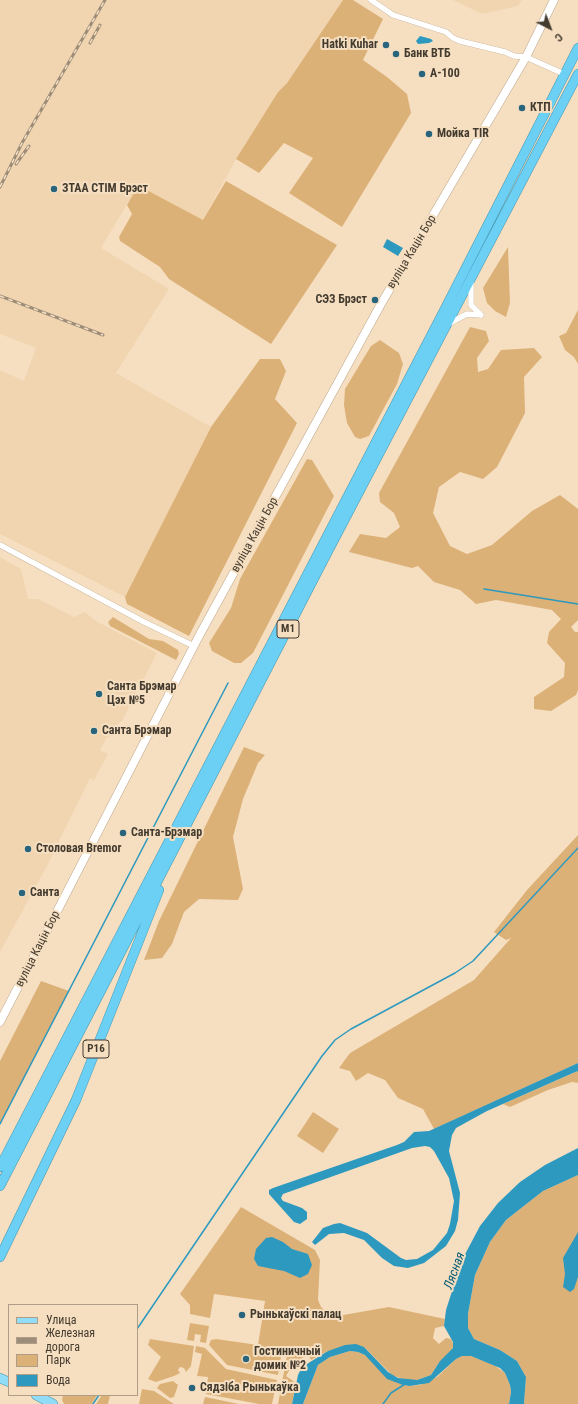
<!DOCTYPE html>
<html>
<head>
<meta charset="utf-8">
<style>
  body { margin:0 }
  #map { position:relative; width:578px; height:1404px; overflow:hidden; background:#f6dfc1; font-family:"Roboto Condensed",sans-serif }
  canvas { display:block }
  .legend { position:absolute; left:8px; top:1304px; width:130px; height:92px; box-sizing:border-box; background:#f6dfc1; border:1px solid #af9d87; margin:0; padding:5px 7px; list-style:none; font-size:12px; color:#443b2f }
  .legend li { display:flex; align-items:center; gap:8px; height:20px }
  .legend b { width:20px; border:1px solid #af9d87 }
  .north { position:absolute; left:530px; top:8px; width:40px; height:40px; -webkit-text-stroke:3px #f6dfc1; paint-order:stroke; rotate:138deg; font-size:11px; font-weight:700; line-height:16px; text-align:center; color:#443b2f }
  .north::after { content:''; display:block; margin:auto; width:14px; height:18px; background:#443b2f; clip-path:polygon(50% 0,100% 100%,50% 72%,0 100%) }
</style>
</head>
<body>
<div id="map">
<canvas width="578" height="1404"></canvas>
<ul class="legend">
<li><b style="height:5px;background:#91dcf7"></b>Улица</li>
<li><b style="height:5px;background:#9d8d78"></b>Железная дорога</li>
<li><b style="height:11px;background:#dcb177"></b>Парк</li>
<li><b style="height:11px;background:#2d99bf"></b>Вода</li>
</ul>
<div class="north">С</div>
</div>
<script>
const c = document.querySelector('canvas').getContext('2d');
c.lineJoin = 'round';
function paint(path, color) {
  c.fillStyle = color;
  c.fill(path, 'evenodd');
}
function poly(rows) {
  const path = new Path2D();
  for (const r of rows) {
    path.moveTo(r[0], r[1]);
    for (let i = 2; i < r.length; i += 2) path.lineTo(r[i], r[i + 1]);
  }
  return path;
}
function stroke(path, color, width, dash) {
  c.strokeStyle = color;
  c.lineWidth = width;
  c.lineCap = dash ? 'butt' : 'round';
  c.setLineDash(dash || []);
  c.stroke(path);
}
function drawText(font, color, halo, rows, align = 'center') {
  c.font = font + ' "Roboto Condensed",sans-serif';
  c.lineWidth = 4;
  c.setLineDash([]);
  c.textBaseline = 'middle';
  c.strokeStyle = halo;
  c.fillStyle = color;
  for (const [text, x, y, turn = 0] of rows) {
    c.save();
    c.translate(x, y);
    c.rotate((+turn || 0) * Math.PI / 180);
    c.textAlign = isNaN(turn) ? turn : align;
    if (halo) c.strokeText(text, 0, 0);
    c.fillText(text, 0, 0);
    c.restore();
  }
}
paint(poly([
  [0,0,343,0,287,83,278,92,236,159,203,220,135,191,101,248,169,289,116,373,211,427,125,597,0,534,0,370,24,381,36,348,0,334],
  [453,0,522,0,518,6,482,14],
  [0,557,21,569,28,599,38,599,74,617,85,612,96,621,157,653,122,721,114,727,109,737,107,737,100,750,108,754,94,780,90,778,47,866,0,952]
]), '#f1d5b0');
paint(poly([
  [343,0,353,0,383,19,363,60,387,77,407,94,411,113,342,227,289,193,313,158,284,143,259,173,236,159,278,92,287,83],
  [226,181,337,245,271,344,169,279,160,267,120,241,119,237,132,214,127,205,135,191,141,187,203,220],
  [508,247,510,303,506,317,495,311,487,303,483,288],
  [578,310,578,364,574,357,565,350,559,336,566,333],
  [470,327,486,331,489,341,477,358,478,372,488,369,501,350,534,348,542,357,524,377,525,413,497,467,483,479,460,472,439,487,433,513,450,546,467,554,492,545,532,511,560,495,578,509,578,620,571,627,575,632,578,632,578,690,576,695,551,711,534,709,534,697,564,677,565,663,547,643,549,632,561,619,552,610,496,600,476,604,460,590,434,582,418,566,412,568,349,552,360,534,386,538,400,527,394,513,380,502,379,493],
  [380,340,399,353,403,364,397,384,369,436,360,439,355,437,347,423,344,405,345,389,371,346],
  [260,359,280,359,286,371,275,399,297,423,189,636,127,604,125,597,211,427],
  [307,459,312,460,334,496,253,653,241,663,234,663,212,651,209,643,231,608,240,579],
  [113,617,149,639,163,641,178,650,179,654,176,660,110,626,108,622],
  [244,747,265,755,258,763,243,799,233,837,243,889,238,900,199,899,184,912,172,944,162,958,144,960,159,921],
  [578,835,578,1063,434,1129,423,1109,398,1098,385,1080,368,1073,356,1081,350,1071,339,1068,350,1053,474,980,511,938,506,940,494,932,527,890],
  [41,981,69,991,0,1124,0,1061],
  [578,1071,578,1083,572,1082,548,1090,510,1107,503,1104],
  [313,1112,339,1129,323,1153,297,1136],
  [578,1175,578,1404,524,1404,526,1377,517,1361,500,1350,474,1339,468,1328,468,1314,475,1275,490,1242,506,1220,543,1191],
  [241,1207,315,1250,320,1260,318,1300,321,1307,332,1317,389,1307,445,1319,444,1326,435,1328,433,1338,439,1344,446,1338,451,1339,454,1346,450,1353,438,1364,431,1375,417,1380,405,1380,392,1375,364,1347,328,1351,311,1360,308,1354,293,1364,286,1376,296,1383,292,1404,278,1404,287,1356,281,1356,278,1375,227,1365,209,1345,211,1340,216,1339,258,1345,265,1301,214,1294,210,1318,190,1314,190,1305,180,1294],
  [190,1323,209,1326,206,1343,200,1342,201,1335,195,1334,194,1341,187,1340],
  [150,1339,194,1346,191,1366,186,1372,184,1368,180,1367,178,1370,180,1373,174,1376,156,1382,148,1379,161,1357,148,1345],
  [196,1346,205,1348,226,1369,277,1380,272,1404,259,1404,206,1394,208,1377,197,1376,202,1354,195,1352],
  [350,1351,358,1352,365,1355,403,1385,410,1386,420,1385,437,1377,456,1359,462,1356,471,1356,494,1365,505,1373,510,1385,511,1392,509,1404,303,1404,318,1365,330,1357],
  [173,1381,178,1385,174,1397,170,1398,157,1388,160,1384],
  [142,1389,154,1391,174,1404,139,1404],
  [63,1395,97,1395,92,1404,64,1404,62,1400],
  [102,1395,110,1395,108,1404,96,1404],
  [205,1397,239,1404,203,1404]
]), '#dcb177');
paint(poly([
  [420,36,431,39,433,41,429,43,418,44,416,41],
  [387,239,403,248,398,256,383,247],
  [578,1063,578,1071,573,1073,487,1111,456,1128,452,1135,449,1151,460,1193,458,1220,455,1231,446,1246,424,1263,408,1268,394,1266,382,1258,364,1240,344,1233,329,1234,315,1245,312,1242,323,1228,334,1224,340,1223,367,1233,401,1258,406,1260,417,1259,433,1250,447,1233,450,1224,454,1201,449,1178,434,1151,430,1147,425,1146,412,1148,283,1194,281,1198,283,1201,302,1208,307,1212,307,1219,300,1224,294,1222,269,1194,269,1190,273,1188,397,1145,404,1142,414,1132,429,1131],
  [578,1148,578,1175,543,1191,506,1220,490,1242,475,1275,468,1314,468,1328,474,1339,500,1350,517,1361,526,1377,524,1404,509,1404,511,1392,510,1385,505,1373,500,1368,471,1356,462,1356,456,1359,429,1383,410,1386,403,1385,387,1379,365,1355,358,1352,350,1351,330,1357,318,1365,303,1404,292,1404,298,1375,302,1367,328,1351,345,1345,356,1344,364,1347,388,1372,398,1378,417,1380,431,1375,440,1361,453,1348,453,1342,444,1326,446,1310,462,1260,480,1226,498,1203,520,1182,545,1165],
  [578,1232,578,1277,574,1289,570,1292,563,1287,565,1274,563,1258],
  [272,1237,283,1242,292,1249,308,1254,312,1265,308,1274,300,1278,284,1271,258,1266,254,1259,256,1249,266,1238]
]), '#2d99bf');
stroke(poly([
  [484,589,578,604],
  [0,1124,228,683],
  [137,1329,322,1056,335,1040,351,1029,455,973,473,961,578,848],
  [93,1404,99,1395],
  [383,1404,391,1393,405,1384]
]), '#2d99bf', 1.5);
const minor = poly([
  [371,0,393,15,446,32,453,38,460,41,505,52,514,56,526,57,564,74],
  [471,283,471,305,481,315],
  [450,323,467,314,481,315],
  [0,545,144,622,194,646]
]);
const secondary = poly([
  [0,1022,199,636,381,304,526,57,554,0]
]);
const primary = poly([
  [0,1378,9,1382],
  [36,1395,53,1404]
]);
const trunk = poly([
  [0,1167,448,303,578,48],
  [0,1186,326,555,578,74],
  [0,1257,76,1100,159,890]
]);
stroke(minor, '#bba588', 6);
stroke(secondary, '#bba588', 9);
stroke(primary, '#4695ae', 10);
stroke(trunk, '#4695ae', 10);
stroke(minor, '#fff', 5.5);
stroke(secondary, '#fff', 8);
stroke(primary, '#91dcf7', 9);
stroke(trunk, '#6cd0f4', 9);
const rail = poly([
  [90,43,100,25],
  [16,164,29,146],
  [0,187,22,143,105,0],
  [0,296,103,335]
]);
stroke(rail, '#9d8d78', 3);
stroke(rail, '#f6dfc1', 1.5, [4.5]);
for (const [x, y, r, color] of [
  [386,45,4,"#28657c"],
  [396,54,4,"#28657c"],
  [422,74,4,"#28657c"],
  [522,108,4,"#28657c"],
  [429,134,4,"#28657c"],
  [54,189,4,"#28657c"],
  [375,300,4,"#28657c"],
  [99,694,4,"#28657c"],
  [94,731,4,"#28657c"],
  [123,833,4,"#28657c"],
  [28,849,4,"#28657c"],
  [22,893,4,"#28657c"],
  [242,1315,4,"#28657c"],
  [246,1359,4,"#28657c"],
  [192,1388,4,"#28657c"]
]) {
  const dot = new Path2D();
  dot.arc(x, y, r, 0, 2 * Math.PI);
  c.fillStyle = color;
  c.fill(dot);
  stroke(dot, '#f6dfc1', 1.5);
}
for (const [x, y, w] of [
  [288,629,22],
  [96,1049,26]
]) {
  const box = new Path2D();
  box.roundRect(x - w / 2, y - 9, w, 18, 3);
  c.fillStyle = '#f6dfc1';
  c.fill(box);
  stroke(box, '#443b2f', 1);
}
drawText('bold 11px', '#443b2f', null, [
  ["М1",288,629],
  ["Р16",96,1049]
]);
drawText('bold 12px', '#443b2f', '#f6dfc1', [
  ["Hatki Kuhar",378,45,"right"],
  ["Банк ВТБ",404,54],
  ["А-100",430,74],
  ["КТП",530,108],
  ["Мойка TIR",437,134],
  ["ЗТАА СТіМ Брэст",62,189],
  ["СЭЗ Брэст",367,300,"right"],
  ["Санта Брэмар",107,687],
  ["Цэх №5",107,701],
  ["Санта Брэмар",102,731],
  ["Санта-Брэмар",131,833],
  ["Столовая Bremor",36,849],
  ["Санта",30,893],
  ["Рынькаўскi палац",250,1315],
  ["Гостиничный",254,1352],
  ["домик №2",254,1366],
  ["Сядзіба Рынькаўка",200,1388]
], 'left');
drawText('12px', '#443b2f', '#f6dfc1', [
  ["вуліца Кацін Бор",412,252,-59],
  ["вуліца Кацін Бор",255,535,-61],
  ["вуліца Кацін Бор",38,949,-63]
]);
drawText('italic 13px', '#045c76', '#f6dfc1', [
  ["Лясная",455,1271,-70]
]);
</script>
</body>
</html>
